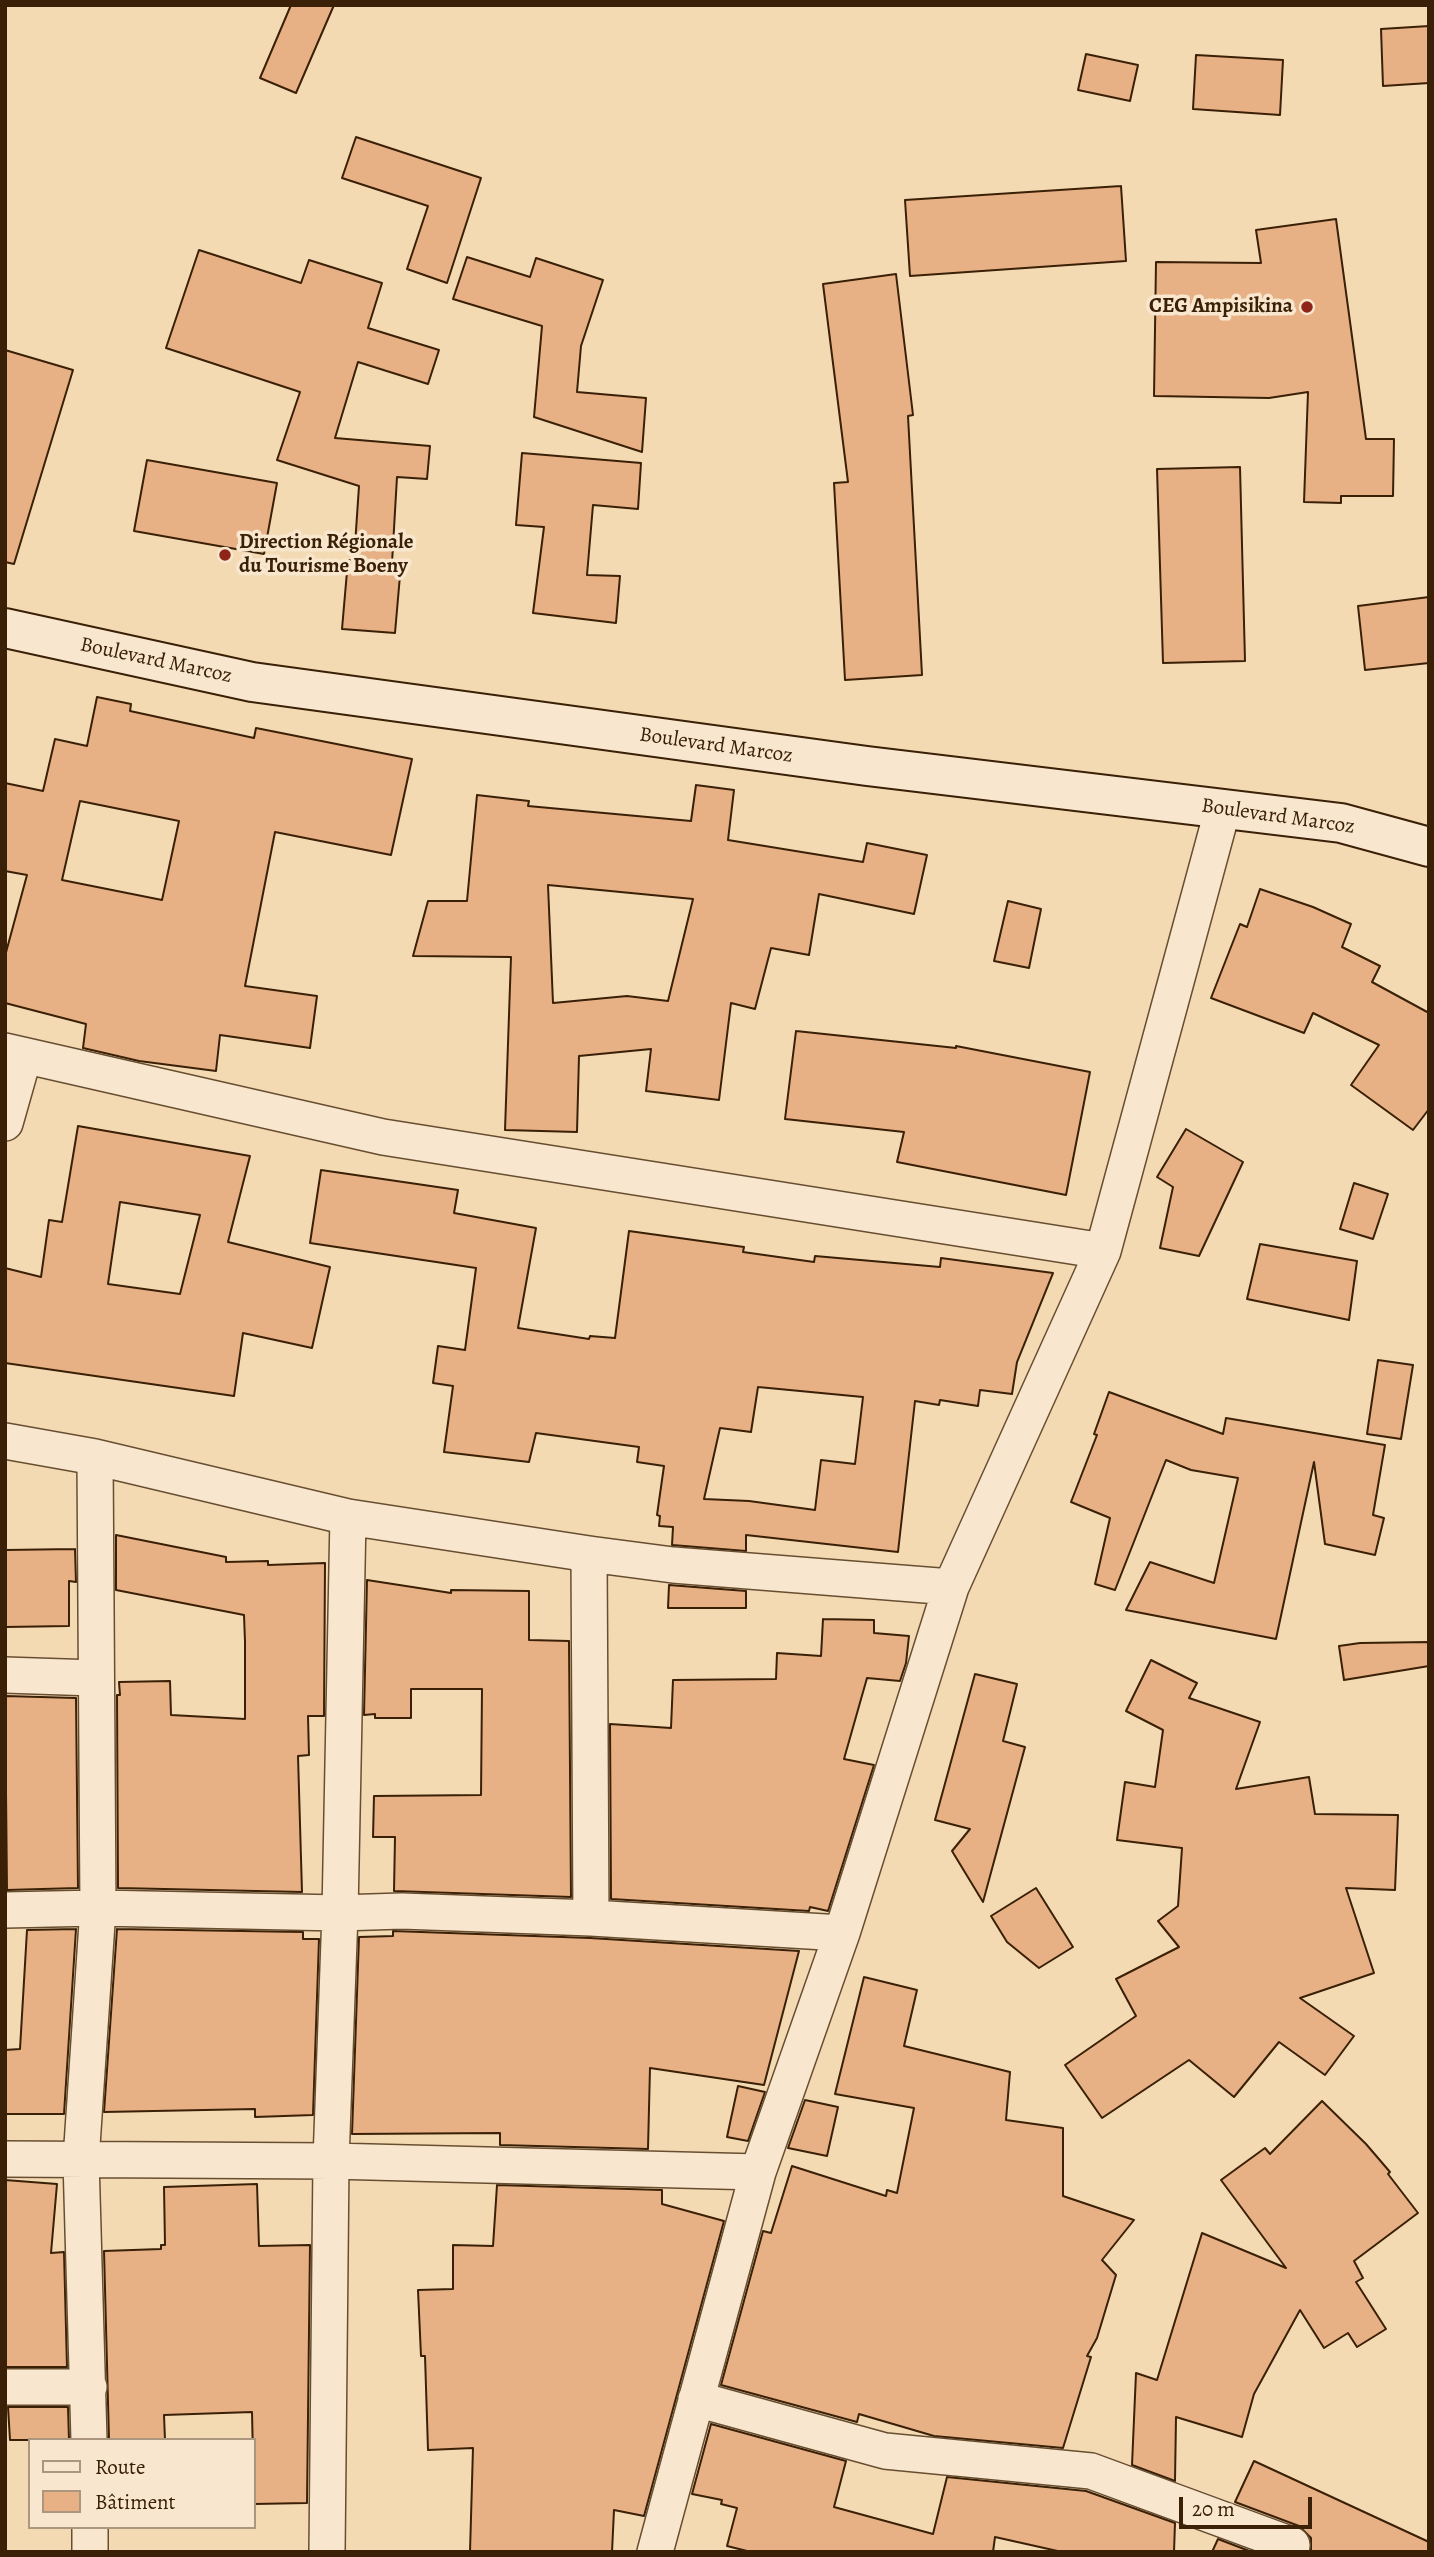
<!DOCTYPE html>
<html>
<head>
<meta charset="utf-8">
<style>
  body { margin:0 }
  #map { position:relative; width:1434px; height:2557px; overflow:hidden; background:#f4dab3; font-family:Alegreya,serif }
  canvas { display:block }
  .frame { position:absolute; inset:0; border:7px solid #3a2006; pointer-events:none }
  .legend { position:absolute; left:28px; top:2438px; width:228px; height:91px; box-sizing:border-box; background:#f8e7ce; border:2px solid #ac977e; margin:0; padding:9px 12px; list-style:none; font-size:21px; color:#3a2006 }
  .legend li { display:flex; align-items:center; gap:14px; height:35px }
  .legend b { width:35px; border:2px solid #ac977e }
  .scale { position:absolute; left:1179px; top:2497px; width:133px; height:32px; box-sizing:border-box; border:4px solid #3a2006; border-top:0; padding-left:9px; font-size:21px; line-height:24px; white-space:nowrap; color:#3a2006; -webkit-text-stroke:5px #f8e7ce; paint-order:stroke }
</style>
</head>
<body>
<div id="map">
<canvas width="1434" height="2557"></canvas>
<div class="frame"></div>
<ul class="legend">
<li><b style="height:9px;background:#f8e7ce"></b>Route</li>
<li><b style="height:19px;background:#e7b085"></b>Bâtiment</li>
</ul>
<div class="scale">20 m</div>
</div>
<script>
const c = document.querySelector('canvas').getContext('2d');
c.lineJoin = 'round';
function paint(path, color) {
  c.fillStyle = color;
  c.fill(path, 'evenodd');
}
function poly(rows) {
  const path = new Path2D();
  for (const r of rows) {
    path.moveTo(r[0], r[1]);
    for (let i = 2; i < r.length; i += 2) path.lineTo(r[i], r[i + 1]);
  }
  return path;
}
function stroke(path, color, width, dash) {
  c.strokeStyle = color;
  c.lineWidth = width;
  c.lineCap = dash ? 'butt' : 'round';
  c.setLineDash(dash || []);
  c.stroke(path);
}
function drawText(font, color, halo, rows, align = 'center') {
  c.font = font + ' Alegreya,serif';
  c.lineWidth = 7;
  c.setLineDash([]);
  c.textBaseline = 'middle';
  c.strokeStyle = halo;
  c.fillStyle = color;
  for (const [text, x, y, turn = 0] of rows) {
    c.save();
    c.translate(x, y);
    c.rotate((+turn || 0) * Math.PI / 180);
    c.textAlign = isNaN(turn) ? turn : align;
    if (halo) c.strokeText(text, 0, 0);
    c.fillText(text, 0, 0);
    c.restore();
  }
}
const building = poly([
  [291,5,334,5,296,93,260,78,291,5],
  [1429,26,1429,83,1383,86,1381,29,1429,26],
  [1086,54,1138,65,1130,101,1078,90,1086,54],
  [1196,55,1283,60,1280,115,1193,109,1196,55],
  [356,137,481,178,447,283,407,269,428,206,342,178,356,137],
  [1121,186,1126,261,910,276,905,200,1121,186],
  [1336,219,1366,439,1394,439,1393,496,1341,496,1341,503,1304,502,1308,392,1269,398,1154,396,1156,262,1261,263,1256,230,1336,219],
  [199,250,301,283,309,260,382,283,368,328,439,350,428,384,358,362,335,438,430,446,427,479,397,477,392,563,401,564,395,633,342,629,348,560,354,560,359,486,277,460,300,392,166,348,199,250],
  [467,257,530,277,536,258,603,280,581,346,577,392,646,398,642,452,534,417,542,326,453,299,467,257],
  [896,274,913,415,908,416,922,675,845,680,834,483,848,482,823,284,896,274],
  [5,350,73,370,14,564,5,562,5,350],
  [522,453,641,463,638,509,593,505,587,575,620,576,616,623,533,613,544,527,516,525,522,453],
  [147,460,277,483,264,554,134,531,147,460],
  [1240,467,1245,661,1163,663,1157,469,1240,467],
  [1429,597,1429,663,1365,670,1358,606,1429,597],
  [97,697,131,704,130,711,254,738,256,728,412,759,391,855,275,832,245,986,317,996,310,1048,220,1035,216,1071,139,1061,83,1048,86,1024,5,1003,5,956,27,875,5,871,5,783,43,791,55,739,87,746,97,697],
  [80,801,179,821,162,900,62,880,80,801],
  [696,785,734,790,728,840,863,862,867,843,927,855,914,914,819,894,809,955,771,948,755,1009,731,1003,719,1100,646,1091,651,1049,579,1056,577,1132,505,1130,511,957,413,956,428,901,467,901,477,795,529,801,528,806,691,821,696,785],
  [548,885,693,899,668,1001,627,996,553,1003,548,885],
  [1260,889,1313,907,1351,924,1342,947,1380,966,1372,982,1429,1013,1429,1109,1413,1130,1351,1085,1379,1045,1313,1013,1304,1033,1211,998,1240,924,1247,927,1260,889],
  [1008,901,1041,909,1029,968,994,961,1008,901],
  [796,1031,956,1048,956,1046,1090,1072,1066,1195,897,1162,904,1132,785,1119,796,1031],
  [78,1126,250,1156,228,1242,330,1267,312,1348,243,1333,234,1396,5,1363,5,1268,41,1277,49,1220,62,1222,78,1126],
  [120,1202,200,1215,180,1294,108,1284,120,1202],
  [1186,1129,1243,1162,1199,1256,1160,1248,1173,1187,1157,1177,1186,1129],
  [321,1170,458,1190,454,1213,536,1228,518,1328,589,1339,590,1336,615,1338,629,1231,744,1247,743,1252,814,1262,815,1256,940,1267,941,1258,1053,1273,1017,1362,1012,1394,980,1390,978,1406,940,1400,939,1405,915,1401,898,1552,746,1535,746,1551,672,1545,673,1527,659,1526,660,1516,657,1515,664,1466,637,1462,639,1447,536,1433,529,1462,444,1452,453,1386,433,1383,438,1346,465,1350,476,1268,310,1243,321,1170],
  [758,1387,863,1397,855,1464,821,1460,815,1510,749,1501,704,1499,720,1428,751,1432,758,1387],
  [1354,1183,1388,1194,1373,1239,1340,1229,1354,1183],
  [1260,1244,1357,1261,1349,1320,1247,1299,1260,1244],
  [1378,1360,1413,1365,1401,1439,1367,1434,1378,1360],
  [1109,1392,1223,1434,1226,1418,1385,1445,1373,1515,1384,1518,1375,1555,1325,1544,1314,1462,1276,1639,1126,1610,1150,1562,1214,1583,1238,1478,1191,1470,1166,1460,1115,1590,1095,1584,1110,1518,1071,1502,1097,1435,1094,1434,1109,1392],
  [116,1535,226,1557,226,1562,268,1561,268,1565,325,1563,324,1716,308,1716,309,1755,298,1756,302,1892,118,1888,117,1695,120,1695,119,1682,170,1681,171,1715,245,1719,245,1642,244,1615,116,1590,116,1535],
  [75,1549,76,1582,69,1581,69,1626,5,1627,5,1550,75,1549],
  [367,1580,451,1593,451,1590,529,1591,529,1640,569,1641,571,1897,394,1891,395,1837,373,1837,374,1796,481,1795,482,1689,411,1689,411,1718,375,1718,375,1714,364,1715,367,1580],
  [669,1585,746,1591,746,1608,668,1608,669,1585],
  [823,1619,874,1620,874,1633,909,1636,906,1663,900,1681,867,1678,844,1759,874,1765,828,1911,810,1907,809,1911,611,1899,610,1724,671,1728,673,1680,776,1679,777,1653,821,1656,823,1619],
  [1429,1642,1429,1666,1344,1680,1339,1646,1360,1643,1429,1642],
  [1151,1660,1197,1683,1189,1698,1260,1722,1236,1789,1309,1777,1315,1814,1398,1815,1395,1890,1346,1888,1374,1973,1300,1998,1354,2036,1325,2075,1279,2042,1234,2097,1189,2060,1102,2118,1065,2065,1136,2016,1116,1979,1179,1947,1158,1921,1178,1906,1182,1848,1117,1840,1125,1782,1155,1787,1163,1730,1126,1711,1151,1660],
  [975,1674,1017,1684,1003,1741,1025,1747,983,1902,952,1851,970,1829,935,1820,975,1674],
  [5,1696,76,1698,78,1888,7,1890,5,1696],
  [1036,1888,1073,1947,1039,1968,1007,1942,991,1916,1036,1888],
  [76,1929,64,2114,5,2114,5,2050,20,2049,27,1930,76,1929],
  [117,1929,303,1932,303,1939,319,1939,313,2115,255,2117,255,2109,104,2112,117,1929],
  [393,1931,590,1938,799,1951,764,2085,650,2068,648,2149,500,2145,500,2133,352,2134,359,1937,393,1936,393,1931],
  [864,1977,917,1990,904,2046,1010,2072,1006,2120,1063,2128,1063,2196,1134,2220,1102,2260,1116,2275,1097,2338,1087,2356,1091,2357,1063,2448,934,2436,859,2414,857,2422,721,2385,763,2231,771,2233,792,2166,886,2196,887,2190,897,2193,914,2108,835,2094,864,1977],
  [738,2086,765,2092,748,2141,727,2137,738,2086],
  [805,2100,838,2107,827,2156,788,2148,805,2100],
  [1322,2101,1366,2144,1390,2172,1388,2174,1418,2213,1354,2261,1363,2278,1356,2282,1386,2329,1357,2347,1348,2333,1324,2348,1300,2310,1254,2394,1242,2437,1176,2417,1175,2481,1132,2465,1136,2373,1157,2380,1202,2233,1286,2268,1221,2180,1265,2148,1270,2154,1322,2101],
  [5,2180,57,2184,51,2253,64,2252,67,2367,6,2367,5,2180],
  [257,2184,259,2246,310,2245,307,2503,254,2504,252,2412,164,2415,165,2440,109,2440,104,2251,161,2249,161,2245,165,2245,164,2187,257,2184],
  [497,2185,662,2190,662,2204,724,2221,644,2516,614,2510,612,2552,470,2552,473,2448,428,2450,425,2356,421,2356,418,2290,453,2289,453,2245,493,2246,497,2185],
  [8,2407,68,2407,69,2440,10,2440,8,2407],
  [711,2424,846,2461,834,2507,933,2534,947,2477,1086,2491,1175,2523,1174,2552,1062,2552,995,2537,993,2552,751,2552,727,2546,737,2508,721,2504,722,2500,692,2494,711,2424],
  [1254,2461,1429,2542,1429,2552,1311,2552,1311,2538,1299,2526,1235,2502,1254,2461],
  [1218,2539,1252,2552,1212,2552,1218,2539]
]);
paint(building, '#e7b085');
stroke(building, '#3a2006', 2);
const minor = poly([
  [5,1051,383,1137,1103,1251],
  [5,1123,24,1056],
  [5,1441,95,1457,348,1517,589,1554,673,1565,951,1587],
  [589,1554,591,1918],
  [5,1675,95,1678],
  [5,1910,98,1908,340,1913,402,1911,591,1918,842,1933],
  [5,2159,331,2161,758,2172],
  [5,2387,89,2387],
  [696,2399,885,2451,1091,2471,1292,2545,1291,2552],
  [89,2440,81,2160,98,1908,95,1457],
  [90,2527,90,2552],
  [327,2552,331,2161,340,1913,348,1517],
  [655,2552,758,2172,842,1933,951,1587,1103,1251,1223,808]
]);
const secondary = poly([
  [5,628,252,682,867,766,1341,823,1429,847]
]);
stroke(minor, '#684e31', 38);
stroke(secondary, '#3a2006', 42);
stroke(minor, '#f8e7ce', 35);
stroke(secondary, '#f8e7ce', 38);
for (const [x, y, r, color] of [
  [1307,307,7,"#8f2418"],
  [225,555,7,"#8f2418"]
]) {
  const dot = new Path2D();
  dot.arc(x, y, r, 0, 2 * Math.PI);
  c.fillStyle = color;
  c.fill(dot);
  stroke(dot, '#f8e7ce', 2.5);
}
drawText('bold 21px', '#3a2006', '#f8e7ce', [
  ["CEG Ampisikina",1293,307],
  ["Direction Régionale",239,543,"left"],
  ["du Tourisme Boeny",239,567,"left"]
], 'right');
drawText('21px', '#3a2006', '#f8e7ce', [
  ["Boulevard Marcoz",156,661,12],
  ["Boulevard Marcoz",716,746,8],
  ["Boulevard Marcoz",1278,817,8]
]);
</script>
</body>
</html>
